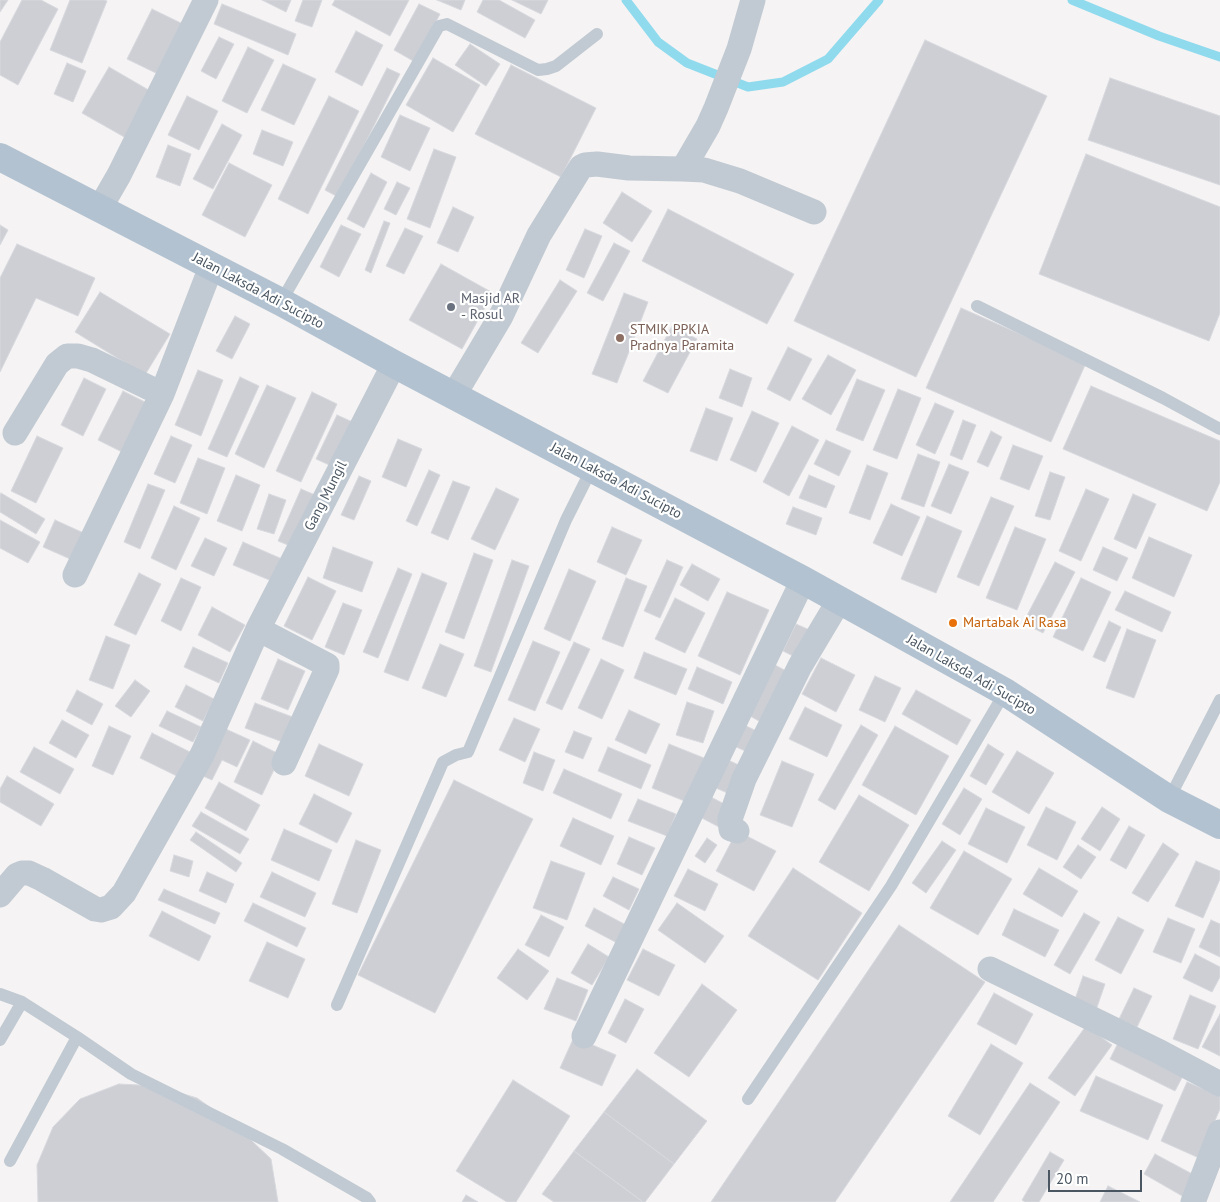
<!DOCTYPE html>
<html>
<head>
<meta charset="utf-8">
<style>
  body { margin:0 }
  #map { position:relative; width:1220px; height:1202px; overflow:hidden; background:#f5f3f3; font-family:"PT Sans",sans-serif }
  canvas { display:block }
  .scale { position:absolute; left:1048px; top:1170px; width:94px; height:22px; box-sizing:border-box; border:2px solid #4a5661; border-top:0; padding-left:6px; font-size:15px; line-height:18px; white-space:nowrap; color:#4a5661; -webkit-text-stroke:4px #fff; paint-order:stroke }
</style>
</head>
<body>
<div id="map">
<canvas width="1220" height="1202"></canvas>
<div class="scale">20 m</div>
</div>
<script>
const c = document.querySelector('canvas').getContext('2d');
c.lineJoin = 'round';
function poly(rows) {
  const path = new Path2D();
  for (const r of rows) {
    path.moveTo(r[0], r[1]);
    for (let i = 2; i < r.length; i += 2) path.lineTo(r[i], r[i + 1]);
  }
  return path;
}
function stroke(path, color, width, dash) {
  c.strokeStyle = color;
  c.lineWidth = width;
  c.lineCap = dash ? 'butt' : 'round';
  c.setLineDash(dash || []);
  c.stroke(path);
}
function paint(path, color) {
  c.fillStyle = color;
  c.fill(path, 'evenodd');
}
function drawText(font, color, halo, rows, align = 'center') {
  c.font = font + ' "PT Sans",sans-serif';
  c.lineWidth = 4.5;
  c.setLineDash([]);
  c.textBaseline = 'middle';
  c.strokeStyle = halo;
  c.fillStyle = color;
  for (const [text, x, y, turn = 0] of rows) {
    c.save();
    c.translate(x, y);
    c.rotate((+turn || 0) * Math.PI / 180);
    c.textAlign = isNaN(turn) ? turn : align;
    if (halo) c.strokeText(text, 0, 0);
    c.fillText(text, 0, 0);
    c.restore();
  }
}
stroke(poly([
  [626,0,658,42,687,63,748,87,783,82,828,59,879,0],
  [1072,0,1159,36,1220,57]
]), '#90daee', 9);
const building = poly([
  [0,0,8,0,0,12,0,0],
  [22,0,41,0,58,9,18,85,0,75,0,42,22,0],
  [70,0,104,0,107,1,82,63,50,50,70,0],
  [262,0,291,0,286,12,262,0],
  [303,0,322,0,312,27,295,21,303,0],
  [335,0,409,0,390,36,332,5,335,0],
  [437,0,465,0,461,10,437,0],
  [483,0,499,0,535,20,525,38,477,12,483,0],
  [512,0,548,0,541,14,512,0],
  [222,4,296,34,288,55,214,24,222,4],
  [419,4,440,14,415,62,394,50,419,4],
  [152,9,187,26,162,76,127,59,152,9],
  [356,31,383,45,362,86,335,72,356,31],
  [219,37,234,44,216,79,201,71,219,37],
  [925,40,1047,96,916,377,794,321,925,40],
  [470,44,500,64,486,86,455,65,470,44],
  [248,47,274,60,247,113,222,101,248,47],
  [433,58,480,85,453,132,406,105,433,58],
  [67,63,86,71,73,102,54,94,67,63],
  [283,64,316,79,294,125,261,110,283,64],
  [511,65,596,108,561,177,475,134,511,65],
  [109,67,152,92,126,138,82,113,109,67],
  [387,68,400,74,338,197,325,190,387,68],
  [1110,78,1220,116,1220,185,1088,140,1110,78],
  [187,96,218,111,199,150,168,135,187,96],
  [329,96,359,111,308,214,278,199,329,96],
  [400,115,430,128,410,171,381,157,400,115],
  [222,124,242,135,213,189,193,179,222,124],
  [262,130,293,142,283,166,253,154,262,130],
  [168,145,191,154,180,186,156,177,168,145],
  [434,149,456,157,430,228,407,219,434,149],
  [1086,154,1220,207,1220,313,1209,341,1039,274,1086,154],
  [229,163,272,185,245,237,202,215,229,163],
  [371,173,387,182,364,228,347,219,371,173],
  [397,182,410,188,396,215,384,209,397,182],
  [622,192,652,211,632,242,603,223,622,192],
  [453,207,474,217,458,252,437,243,453,207],
  [668,209,794,274,767,324,642,261,668,209],
  [384,221,390,223,371,273,365,270,384,221],
  [0,225,8,230,0,245,0,225],
  [341,225,361,234,339,277,320,267,341,225],
  [405,228,423,236,404,274,386,266,405,228],
  [585,229,602,236,584,278,566,270,585,229],
  [614,243,630,251,603,301,587,293,614,243],
  [17,244,95,278,78,316,36,298,0,372,0,278,17,244],
  [441,264,493,293,462,349,409,320,441,264],
  [560,280,577,291,538,353,521,343,560,280],
  [100,292,170,334,145,375,75,332,100,292],
  [624,293,648,302,617,383,592,374,624,293],
  [961,308,1086,363,1051,442,926,388,961,308],
  [235,316,250,324,232,359,216,351,235,316],
  [672,326,697,339,668,393,643,381,672,326],
  [788,347,812,359,790,401,767,389,788,347],
  [828,355,856,370,831,415,802,399,828,355],
  [730,369,752,378,742,407,719,398,730,369],
  [198,370,223,380,201,436,175,425,198,370],
  [240,377,259,386,227,457,208,449,240,377],
  [84,378,106,389,83,436,61,425,84,378],
  [857,379,885,390,863,441,836,430,857,379],
  [267,385,296,398,264,468,235,454,267,385],
  [1091,386,1220,441,1220,482,1207,511,1063,449,1091,386],
  [898,389,921,398,897,459,873,450,898,389],
  [123,391,151,405,126,454,98,440,123,391],
  [312,392,337,404,301,482,276,471,312,392],
  [935,403,954,411,935,454,916,445,935,403],
  [706,408,733,418,717,461,690,451,706,408],
  [752,411,779,423,756,472,730,460,752,411],
  [337,415,357,424,336,468,316,459,337,415],
  [963,420,976,425,962,460,950,455,963,420],
  [792,426,819,440,789,496,763,482,792,426],
  [991,431,1002,437,988,467,977,462,991,431],
  [37,436,63,448,36,503,11,491,37,436],
  [171,436,192,445,175,483,154,474,171,436],
  [398,439,422,449,406,487,382,477,398,439],
  [826,440,851,451,839,476,814,464,826,440],
  [1013,445,1043,456,1029,490,1000,479,1013,445],
  [918,454,940,462,924,507,901,499,918,454],
  [198,458,225,468,207,514,180,503,198,458],
  [949,464,969,472,951,514,931,506,949,464],
  [867,465,888,473,870,520,849,513,867,465],
  [429,470,440,475,417,526,406,521,429,470],
  [1050,472,1065,477,1050,520,1035,516,1050,472],
  [236,475,260,485,242,531,217,521,236,475],
  [809,475,835,486,826,508,799,498,809,475],
  [359,476,371,481,354,520,341,515,359,476],
  [453,481,470,487,448,540,431,533,453,481],
  [148,484,165,490,140,549,124,542,148,484],
  [496,488,519,499,495,550,471,539,496,488],
  [301,489,320,497,298,549,278,541,301,489],
  [1086,489,1109,499,1081,561,1059,551,1086,489],
  [1,493,45,519,36,534,0,512,0,495,1,493],
  [269,494,286,500,274,534,257,529,269,494],
  [1133,494,1156,504,1136,549,1114,539,1133,494],
  [991,497,1014,506,979,586,957,577,991,497],
  [891,504,920,517,902,556,873,543,891,504],
  [174,506,200,518,176,570,151,558,174,506],
  [793,507,822,518,816,535,786,524,793,507],
  [927,516,962,531,936,593,901,579,927,516],
  [0,520,40,542,28,563,0,548,0,520],
  [55,520,88,535,77,562,43,547,55,520],
  [612,527,642,540,626,575,597,562,612,527],
  [1015,527,1046,539,1017,610,986,598,1015,527],
  [1149,537,1192,555,1174,597,1132,578,1149,537],
  [205,538,227,548,214,576,191,566,205,538],
  [243,542,289,562,279,584,233,565,243,542],
  [333,547,373,562,362,592,323,578,333,547],
  [1103,547,1128,558,1117,581,1093,570,1103,547],
  [474,553,493,560,464,639,445,632,474,553],
  [512,560,529,566,491,672,474,666,512,560],
  [667,560,683,567,660,618,644,611,667,560],
  [1055,562,1075,572,1043,633,1023,623,1055,562],
  [692,564,720,579,708,601,680,585,692,564],
  [398,568,412,574,378,658,363,652,398,568],
  [569,569,596,581,570,641,544,629,569,569],
  [139,573,161,584,136,635,114,625,139,573],
  [422,573,447,583,408,681,384,672,422,573],
  [308,577,336,591,312,640,284,626,308,577],
  [181,578,201,587,181,631,161,621,181,578],
  [626,578,647,586,623,647,602,639,626,578],
  [1081,578,1111,592,1083,651,1053,637,1081,578],
  [1125,591,1171,612,1162,632,1115,610,1125,591],
  [727,592,769,610,740,675,698,656,727,592],
  [675,598,705,613,685,653,655,639,675,598],
  [343,603,362,610,344,655,325,647,343,603],
  [212,607,245,625,230,652,198,635,212,607],
  [1109,621,1121,627,1105,662,1093,657,1109,621],
  [796,624,812,631,799,659,783,651,796,624],
  [1127,629,1156,640,1134,698,1106,688,1127,629],
  [106,636,130,645,113,689,89,680,106,636],
  [533,641,560,652,535,711,508,700,533,641],
  [574,642,590,649,562,710,546,703,574,642],
  [440,644,464,654,446,697,422,688,440,644],
  [193,647,228,663,219,683,184,667,193,647],
  [644,652,687,669,676,695,634,678,644,652],
  [821,658,855,675,836,712,802,694,821,658],
  [278,659,305,671,288,710,261,699,278,659],
  [601,659,624,670,602,719,578,708,601,659],
  [775,665,792,674,766,725,750,716,775,665],
  [697,667,732,682,723,704,688,689,697,667],
  [875,676,901,688,885,722,859,710,875,676],
  [135,680,150,691,131,717,115,706,135,680],
  [186,685,214,699,203,721,175,707,186,685],
  [77,690,103,704,92,725,66,711,77,690],
  [916,690,971,720,957,745,902,714,916,690],
  [687,702,714,711,703,743,676,735,687,702],
  [255,703,298,719,288,744,245,728,255,703],
  [805,707,842,725,827,757,789,739,805,707],
  [629,710,660,724,646,754,615,740,629,710],
  [167,711,201,727,193,742,159,726,167,711],
  [514,718,540,729,525,762,499,750,514,718],
  [62,720,89,735,76,758,49,743,62,720],
  [217,725,250,740,237,767,222,760,212,780,196,773,217,725],
  [744,725,761,733,752,754,734,746,744,725],
  [861,725,878,735,835,810,818,800,861,725],
  [109,726,131,736,113,775,92,766,109,726],
  [895,726,949,756,916,815,862,785,895,726],
  [574,731,592,738,583,759,565,752,574,731],
  [152,733,198,756,185,780,140,758,152,733],
  [253,741,281,755,262,795,234,782,253,741],
  [319,744,363,764,349,796,305,776,319,744],
  [669,744,704,758,687,802,652,788,669,744],
  [988,744,1004,754,986,785,970,776,988,744],
  [34,747,74,769,60,794,20,772,34,747],
  [608,747,651,765,641,789,598,771,608,747],
  [1017,751,1054,773,1029,814,992,792,1017,751],
  [534,752,555,760,543,791,523,783,534,752],
  [728,760,745,768,732,795,716,788,728,760],
  [782,761,814,774,792,827,760,815,782,761],
  [564,769,622,794,611,819,553,793,564,769],
  [7,776,54,804,41,826,0,802,0,789,7,776],
  [454,780,533,819,435,1013,358,975,454,780],
  [219,782,260,805,246,831,205,808,219,782],
  [964,788,982,799,960,835,942,824,964,788],
  [314,794,352,813,337,843,299,824,314,794],
  [859,795,909,825,869,891,819,862,859,795],
  [709,796,730,807,719,827,698,816,709,796],
  [638,799,676,814,667,836,628,821,638,799],
  [1046,807,1076,822,1057,860,1027,845,1046,807],
  [1102,807,1120,819,1100,851,1081,839,1102,807],
  [986,808,1025,827,1007,863,968,844,986,808],
  [201,812,249,839,240,854,192,826,201,812],
  [573,818,614,836,601,865,560,846,573,818],
  [1129,826,1145,835,1126,869,1110,860,1129,826],
  [284,829,332,850,319,881,271,860,284,829],
  [737,831,776,851,754,891,716,871,737,831],
  [196,832,242,863,236,872,190,840,196,832],
  [629,837,655,848,642,875,617,864,629,837],
  [707,838,717,845,705,863,695,856,707,838],
  [356,840,381,850,357,913,332,904,356,840],
  [942,841,956,850,926,893,912,883,942,841],
  [1163,843,1179,854,1148,902,1132,893,1163,843],
  [1078,845,1096,857,1081,879,1063,867,1078,845],
  [964,851,1012,879,978,935,930,908,964,851],
  [174,855,193,861,189,877,170,871,174,855],
  [551,861,585,873,567,920,533,908,551,861],
  [1196,861,1220,871,1220,879,1203,918,1175,906,1196,861],
  [793,868,862,913,818,980,748,936,793,868],
  [1039,868,1078,891,1062,917,1023,894,1039,868],
  [688,869,718,884,705,911,674,896,688,869],
  [207,872,234,884,226,903,199,891,207,872],
  [272,872,316,893,305,917,260,897,272,872],
  [613,877,639,889,629,910,603,896,613,877],
  [164,889,220,913,215,924,158,900,164,889],
  [253,903,306,928,297,947,244,921,253,903],
  [677,903,724,936,705,963,658,930,677,903],
  [594,908,628,926,619,944,585,926,594,908],
  [1014,909,1059,930,1045,957,1002,935,1014,909],
  [162,911,211,936,199,961,149,936,162,911],
  [1084,913,1100,922,1070,974,1054,965,1084,913],
  [541,915,564,927,549,957,525,945,541,915],
  [1118,917,1144,930,1121,974,1095,960,1118,917],
  [1168,918,1195,929,1181,963,1153,952,1168,918],
  [1211,920,1220,924,1220,957,1199,947,1211,920],
  [899,925,985,982,835,1202,711,1202,899,925],
  [267,942,305,959,288,998,249,981,267,942],
  [588,944,609,957,592,985,571,973,588,944],
  [518,949,549,971,527,1000,497,978,518,949],
  [643,949,675,965,659,996,627,980,643,949],
  [1195,954,1220,967,1220,977,1212,992,1183,978,1195,954],
  [1083,976,1105,984,1095,1013,1073,1005,1083,976],
  [557,978,588,990,576,1021,544,1009,557,978],
  [702,984,737,1010,689,1077,654,1053,702,984],
  [1134,988,1152,996,1137,1027,1119,1019,1134,988],
  [994,993,1033,1014,1016,1045,977,1024,994,993],
  [1190,995,1216,1006,1198,1049,1173,1039,1190,995],
  [625,999,644,1009,626,1043,608,1033,625,999],
  [1220,1014,1220,1056,1202,1047,1220,1014],
  [1086,1026,1112,1045,1075,1096,1048,1078,1086,1026],
  [574,1037,616,1055,602,1086,560,1068,574,1037],
  [1119,1041,1184,1074,1175,1091,1110,1059,1119,1041],
  [991,1044,1023,1063,980,1135,948,1116,991,1044],
  [637,1069,707,1121,674,1164,604,1112,637,1069],
  [1096,1076,1163,1105,1148,1140,1080,1111,1096,1076],
  [513,1080,570,1116,516,1202,507,1202,456,1171,513,1080],
  [1187,1082,1220,1096,1220,1109,1199,1158,1161,1141,1187,1082],
  [1030,1083,1060,1102,993,1202,950,1202,1030,1083],
  [119,1084,157,1086,197,1098,234,1124,271,1159,278,1202,38,1202,37,1165,53,1127,80,1099,119,1084],
  [604,1112,674,1164,645,1202,643,1202,574,1151,604,1112],
  [574,1151,643,1202,554,1202,542,1194,574,1151],
  [1050,1152,1064,1160,1039,1202,1025,1202,1022,1200,1050,1152],
  [1155,1154,1196,1176,1184,1197,1144,1174,1155,1154],
  [1108,1186,1140,1202,1100,1202,1108,1186],
  [466,1195,478,1202,462,1202,466,1195]
]);
paint(building, '#cdcfd5');
stroke(building, '#d7d9de', 1);
stroke(poly([
  [281,302,439,26,447,24,538,70,547,69,556,66,597,34],
  [977,306,1163,398,1220,429],
  [1169,799,1220,700],
  [0,994,22,1002,77,1037,131,1074,282,1149,367,1198,370,1202],
  [337,1005,443,762,456,755,468,752,566,520,592,468],
  [0,1040,22,1002],
  [748,1099,891,886,1005,692],
  [10,1161,77,1037]
]), '#c1cad2', 12);
stroke(poly([
  [683,169,704,170,740,181,814,212],
  [100,208,119,175,206,0],
  [454,395,501,316,539,235,581,167,585,165,597,164,629,168,683,169,708,126,716,108,739,49,753,0],
  [15,433,57,364,67,356,78,356,92,360,162,394],
  [75,575,162,394,211,267],
  [258,629,327,665,327,669,284,763],
  [737,831,731,829,730,819,744,779,800,666,837,604],
  [0,895,17,875,22,873,29,873,42,879,95,909,101,910,111,907,124,893,202,755,258,629,394,364],
  [990,969,1160,1052,1220,1084],
  [584,1036,803,580],
  [1193,1202,1220,1132]
]), '#c1cad2', 25);
stroke(poly([
  [0,157,281,302,394,364,803,580,1005,692,1169,799,1220,825]
]), '#b3c2d1', 28);
for (const [x, y, r, color] of [
  [451,307,5,"#6b7280"],
  [620,338,5,"#8d6e63"],
  [953,623,5,"#e8710a"]
]) {
  const dot = new Path2D();
  dot.arc(x, y, r, 0, 2 * Math.PI);
  c.fillStyle = color;
  c.fill(dot);
  stroke(dot, '#fff', 2);
}
drawText('14px', '#4a5661', '#fff', [
  ["Jalan Laksda Adi Sucipto",258,291,28],
  ["Jalan Laksda Adi Sucipto",616,481,28],
  ["Gang Mungil",326,496,-63],
  ["Jalan Laksda Adi Sucipto",971,675,30]
]);
drawText('14px', '#5b616d', '#fff', [
  ["Masjid AR",461,299],
  ["- Rosul",461,315]
], 'left');
drawText('14px', '#785e54', '#fff', [
  ["STMIK PPKIA",630,330],
  ["Pradnya Paramita",630,346]
], 'left');
drawText('14px', '#c56008', '#fff', [
  ["Martabak Ai Rasa",963,623]
], 'left');
</script>
</body>
</html>
